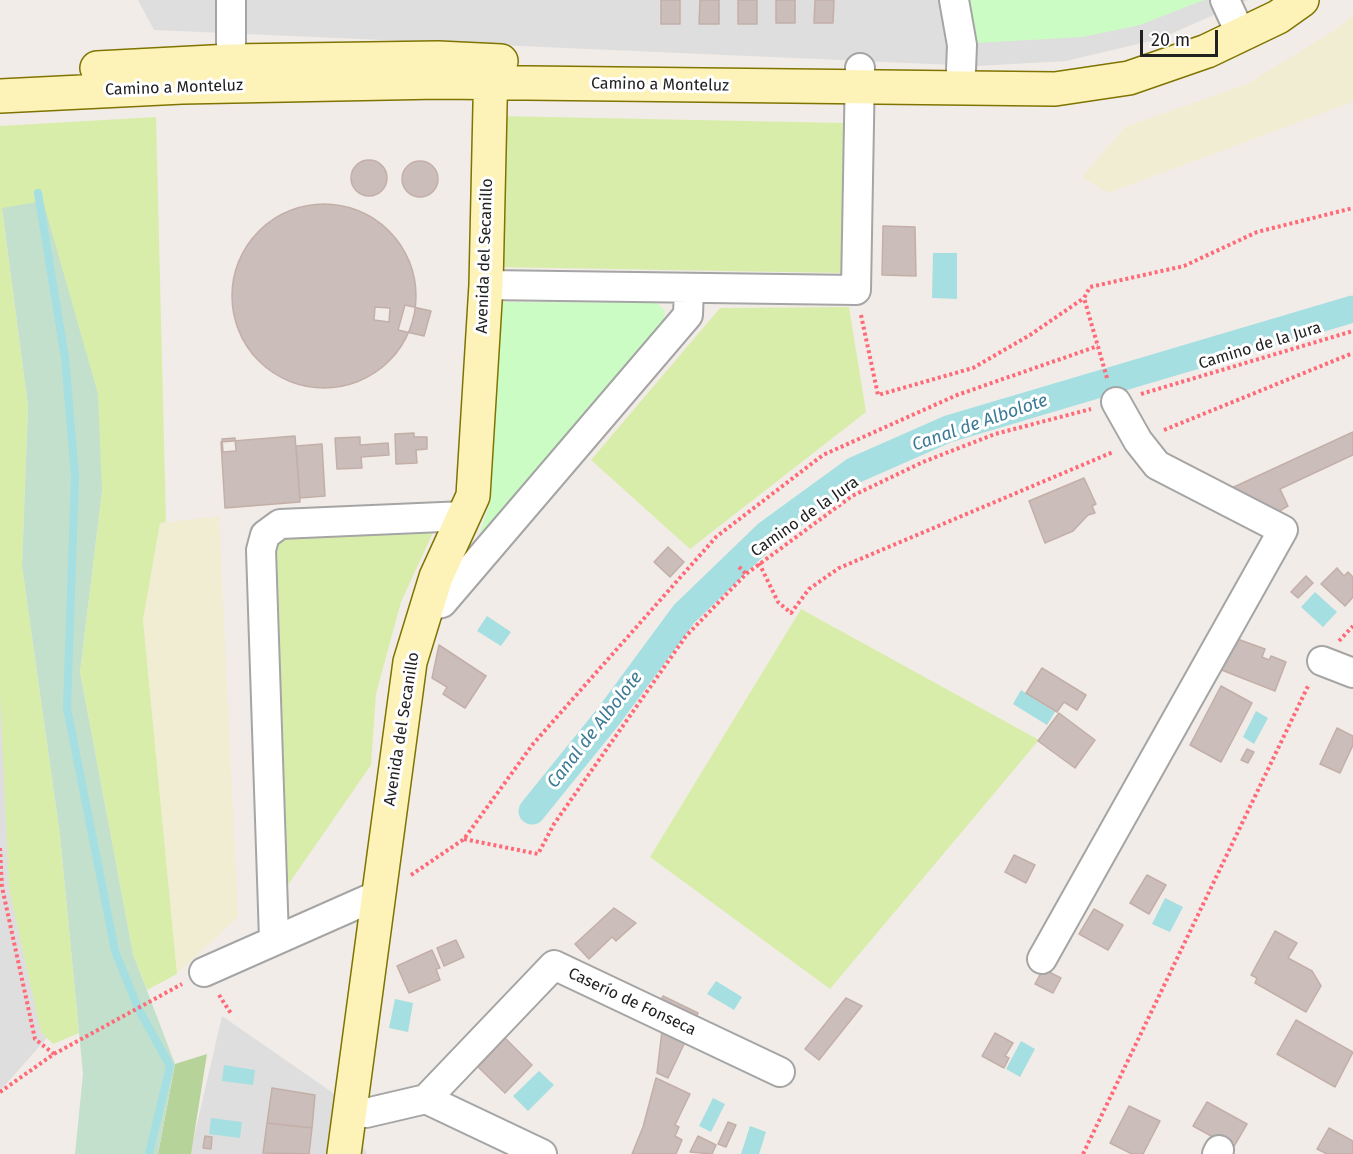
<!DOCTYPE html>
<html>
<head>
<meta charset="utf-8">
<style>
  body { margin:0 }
  #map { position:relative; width:1353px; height:1154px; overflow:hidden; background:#f1ece7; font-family:"Fira Sans",sans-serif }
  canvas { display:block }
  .scale { position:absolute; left:1140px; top:30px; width:78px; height:27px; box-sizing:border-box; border:3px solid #212121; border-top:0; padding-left:8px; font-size:18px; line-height:21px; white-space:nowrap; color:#212121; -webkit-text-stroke:4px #fff; paint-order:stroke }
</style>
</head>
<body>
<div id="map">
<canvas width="1353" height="1154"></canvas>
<div class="scale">20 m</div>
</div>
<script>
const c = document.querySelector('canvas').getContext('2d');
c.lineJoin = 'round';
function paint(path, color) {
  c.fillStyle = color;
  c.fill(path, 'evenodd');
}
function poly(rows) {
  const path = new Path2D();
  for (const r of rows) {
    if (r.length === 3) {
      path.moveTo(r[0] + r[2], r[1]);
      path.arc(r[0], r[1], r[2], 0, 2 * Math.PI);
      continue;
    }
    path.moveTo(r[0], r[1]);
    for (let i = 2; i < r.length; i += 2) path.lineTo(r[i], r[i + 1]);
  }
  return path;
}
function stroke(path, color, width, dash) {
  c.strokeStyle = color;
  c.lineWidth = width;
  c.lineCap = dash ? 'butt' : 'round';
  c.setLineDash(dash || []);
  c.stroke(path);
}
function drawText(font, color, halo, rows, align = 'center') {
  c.font = font + ' "Fira Sans",sans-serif';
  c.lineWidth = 6;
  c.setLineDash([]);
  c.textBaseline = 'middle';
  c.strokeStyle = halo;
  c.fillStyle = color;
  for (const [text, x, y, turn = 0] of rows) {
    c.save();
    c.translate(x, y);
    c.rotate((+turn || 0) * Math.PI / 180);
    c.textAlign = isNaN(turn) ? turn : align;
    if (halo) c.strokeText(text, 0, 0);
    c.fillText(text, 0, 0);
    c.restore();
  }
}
paint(poly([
  [138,0,1248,0,1159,39,1066,61,977,66,154,30],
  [0,589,61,1022,0,1091],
  [222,1016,339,1097,367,1154,190,1154]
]), '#dfdede');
paint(poly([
  [1353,15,1353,102,1108,193,1082,177,1125,127,1247,84,1335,30],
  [219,516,238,917,177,974,143,620,160,523]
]), '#f1edd2');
paint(poly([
  [498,116,845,123,841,273,494,267],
  [156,117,166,522,160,523,143,620,177,974,147,990,133,954,80,672,102,491,43,201,2,209,28,406,22,566,60,835,79,1033,53,1044,41,1032,9,888,0,694,0,126],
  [849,307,866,412,690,549,591,460,720,308],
  [435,528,401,602,376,694,371,765,281,895,273,540],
  [801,609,1039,740,830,989,650,857]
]), '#d9edab');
paint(poly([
  [207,1054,191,1154,158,1154,175,1064]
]), '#b6d39a');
paint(poly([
  [43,201,98,394,102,491,80,672,133,954,175,1064,158,1154,75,1154,83,1074,60,835,22,566,28,406,2,208]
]), '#c3e0cd');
paint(poly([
  [969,0,1204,0,1140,25,1083,37,976,43],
  [494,302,657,303,665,311,664,320,469,564,491,500]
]), '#cafcc3');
paint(poly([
  [933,253,957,253,957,299,932,298],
  [1315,592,1337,612,1323,627,1301,607],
  [487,616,511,632,501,646,477,631],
  [1021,690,1055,712,1047,725,1013,704],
  [1256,711,1268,718,1254,744,1243,737],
  [1165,898,1183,907,1170,932,1152,924],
  [716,981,742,997,734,1010,707,994],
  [395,999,413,1003,408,1032,389,1028],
  [1021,1041,1035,1049,1020,1077,1006,1069],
  [224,1065,255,1070,253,1085,222,1081],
  [539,1071,554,1085,528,1111,513,1096],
  [713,1098,725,1104,711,1132,699,1126],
  [211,1118,242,1122,240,1138,209,1134],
  [750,1126,766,1132,759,1154,741,1154]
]), '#a5dfe1');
stroke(poly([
  [38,193,65,358,75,476,67,708,115,951,138,1008,170,1066,149,1154]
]), '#a5dfe1', 8);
stroke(poly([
  [532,811,608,717,684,614,767,534,855,470,948,429,1353,309]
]), '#a5dfe1', 27);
const building = poly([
  [661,0,680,0,680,24,661,24,661,0],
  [700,0,719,0,719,24,699,24,700,0],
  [738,0,757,0,757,24,738,24,738,0],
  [776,0,795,0,795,23,776,23,776,0],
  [815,0,834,0,833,23,814,23,815,0],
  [369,178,18],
  [420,179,18],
  [324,296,92],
  [883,226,915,227,916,276,882,275,883,226],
  [405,305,431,311,424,336,398,330,405,305],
  [375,307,390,308,389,322,374,320,375,307],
  [1353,432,1353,455,1280,489,1288,506,1269,517,1223,492,1353,432],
  [414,433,414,437,427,437,427,449,416,450,417,463,396,464,395,434,414,433],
  [295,436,300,502,225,508,221,442,295,436],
  [360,437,360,445,388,443,389,455,361,457,362,468,337,469,335,438,360,437],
  [235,438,236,451,223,452,222,439,235,438],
  [322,444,325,496,300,498,296,446,322,444],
  [1084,478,1096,504,1092,506,1095,513,1088,515,1073,531,1045,543,1029,501,1084,478],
  [668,547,684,562,670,577,654,562,668,547],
  [1337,568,1344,576,1348,572,1353,577,1353,597,1345,606,1321,584,1337,568],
  [1306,576,1313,583,1298,598,1291,592,1306,576],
  [1232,637,1265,649,1262,657,1269,660,1271,656,1286,662,1275,691,1219,669,1232,637],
  [439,645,486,676,465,708,443,694,447,687,432,678,439,645],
  [1042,668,1086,695,1077,710,1064,702,1057,712,1026,693,1042,668],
  [1221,686,1252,703,1221,762,1190,745,1221,686],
  [1059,713,1095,740,1075,768,1038,741,1059,713],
  [1337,728,1353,736,1353,745,1340,773,1320,764,1337,728],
  [1247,749,1254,752,1248,763,1241,760,1247,749],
  [1014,855,1035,865,1026,883,1005,872,1014,855],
  [1147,875,1166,885,1149,914,1130,903,1147,875],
  [614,908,636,923,616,941,612,937,589,959,575,944,614,908],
  [1094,909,1123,925,1108,950,1079,934,1094,909],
  [1275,931,1297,943,1288,958,1312,971,1321,986,1306,1012,1255,983,1257,978,1251,975,1275,931],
  [456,940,464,957,444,966,437,948,456,940],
  [432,950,440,968,436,969,440,980,409,993,397,966,432,950],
  [1043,969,1061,978,1053,993,1035,984,1043,969],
  [663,996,698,1013,693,1023,657,1007,663,996],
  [846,998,862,1006,819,1060,805,1049,846,998],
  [1296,1020,1353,1052,1335,1087,1277,1054,1296,1020],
  [663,1022,685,1042,668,1078,657,1073,663,1022],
  [995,1033,1013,1043,1005,1056,1009,1058,1004,1068,982,1056,995,1033],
  [505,1038,532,1065,505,1093,478,1067,505,1038],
  [656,1078,690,1094,675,1125,679,1127,675,1136,682,1140,676,1154,632,1154,643,1127,656,1078],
  [272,1088,315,1095,312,1128,267,1123,272,1088],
  [1207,1102,1247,1124,1233,1148,1193,1126,1207,1102],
  [1129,1106,1160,1121,1143,1154,1132,1154,1110,1143,1129,1106],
  [728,1122,736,1125,726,1147,718,1144,728,1122],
  [267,1123,312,1128,309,1154,263,1153,267,1123],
  [1329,1128,1353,1141,1353,1154,1327,1154,1317,1149,1329,1128],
  [205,1136,212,1137,211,1149,203,1148,205,1136],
  [698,1136,716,1145,712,1154,690,1152,698,1136]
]);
paint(building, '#cabdba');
stroke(building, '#c4afa8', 1.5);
const street = poly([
  [231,0,231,61],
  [954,0,962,45,961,70],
  [1225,0,1241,35],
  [486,285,856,290,860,68],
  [426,607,442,603,688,315,689,288],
  [1322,661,1353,673],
  [274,939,261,550,265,535,280,524,465,516],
  [1042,959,1283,530,1157,465,1138,441,1116,402],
  [204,972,378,895],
  [426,1099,542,1154],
  [348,1111,366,1113,426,1099,554,965,780,1072],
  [1217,1154,1219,1150]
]);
const secondary = poly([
  [97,68,231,61,438,58,501,61],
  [0,96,182,87,439,82,1055,89,1129,78,1207,51,1278,17,1302,0],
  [344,1154,410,662,436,577,473,496,486,285,491,61]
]);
stroke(street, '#a5a5a5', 32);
stroke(secondary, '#7f7400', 36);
stroke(poly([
  [861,315,878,395,973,368,1030,335,1084,298],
  [1107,378,1084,298,1090,287,1184,266,1257,232,1353,208],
  [1141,394,1353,331],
  [1164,430,1353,353],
  [759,563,778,602,791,613,809,589,839,568,1113,452],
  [739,567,746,574],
  [1339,641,1353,626],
  [464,839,538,854,554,824,686,636,746,574,852,496,923,462,995,434,1091,409],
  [0,848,2,887,35,1039,54,1054],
  [411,875,464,839,533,744,716,537,823,455,957,395,1098,346],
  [219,995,232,1015],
  [0,1092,54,1054,182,984],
  [1083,1154,1309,684]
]), '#ff6a78', 4, [3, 3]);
stroke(street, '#fff', 28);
stroke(secondary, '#fdf3b9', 33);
drawText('16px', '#212121', '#fff', [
  ["Camino a Monteluz",660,85,1],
  ["Camino a Monteluz",174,88,-2],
  ["Avenida del Secanillo",485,256,-88],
  ["Camino de la Jura",1260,346,-17],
  ["Camino de la Jura",805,517,-35],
  ["Avenida del Secanillo",402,729,-81],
  ["Caserío de Fonseca",632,1002,25]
]);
drawText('italic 18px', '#3c7a95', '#fff', [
  ["Canal de Albolote",980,423,-19],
  ["Canal de Albolote",595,730,-52]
]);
</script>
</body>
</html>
